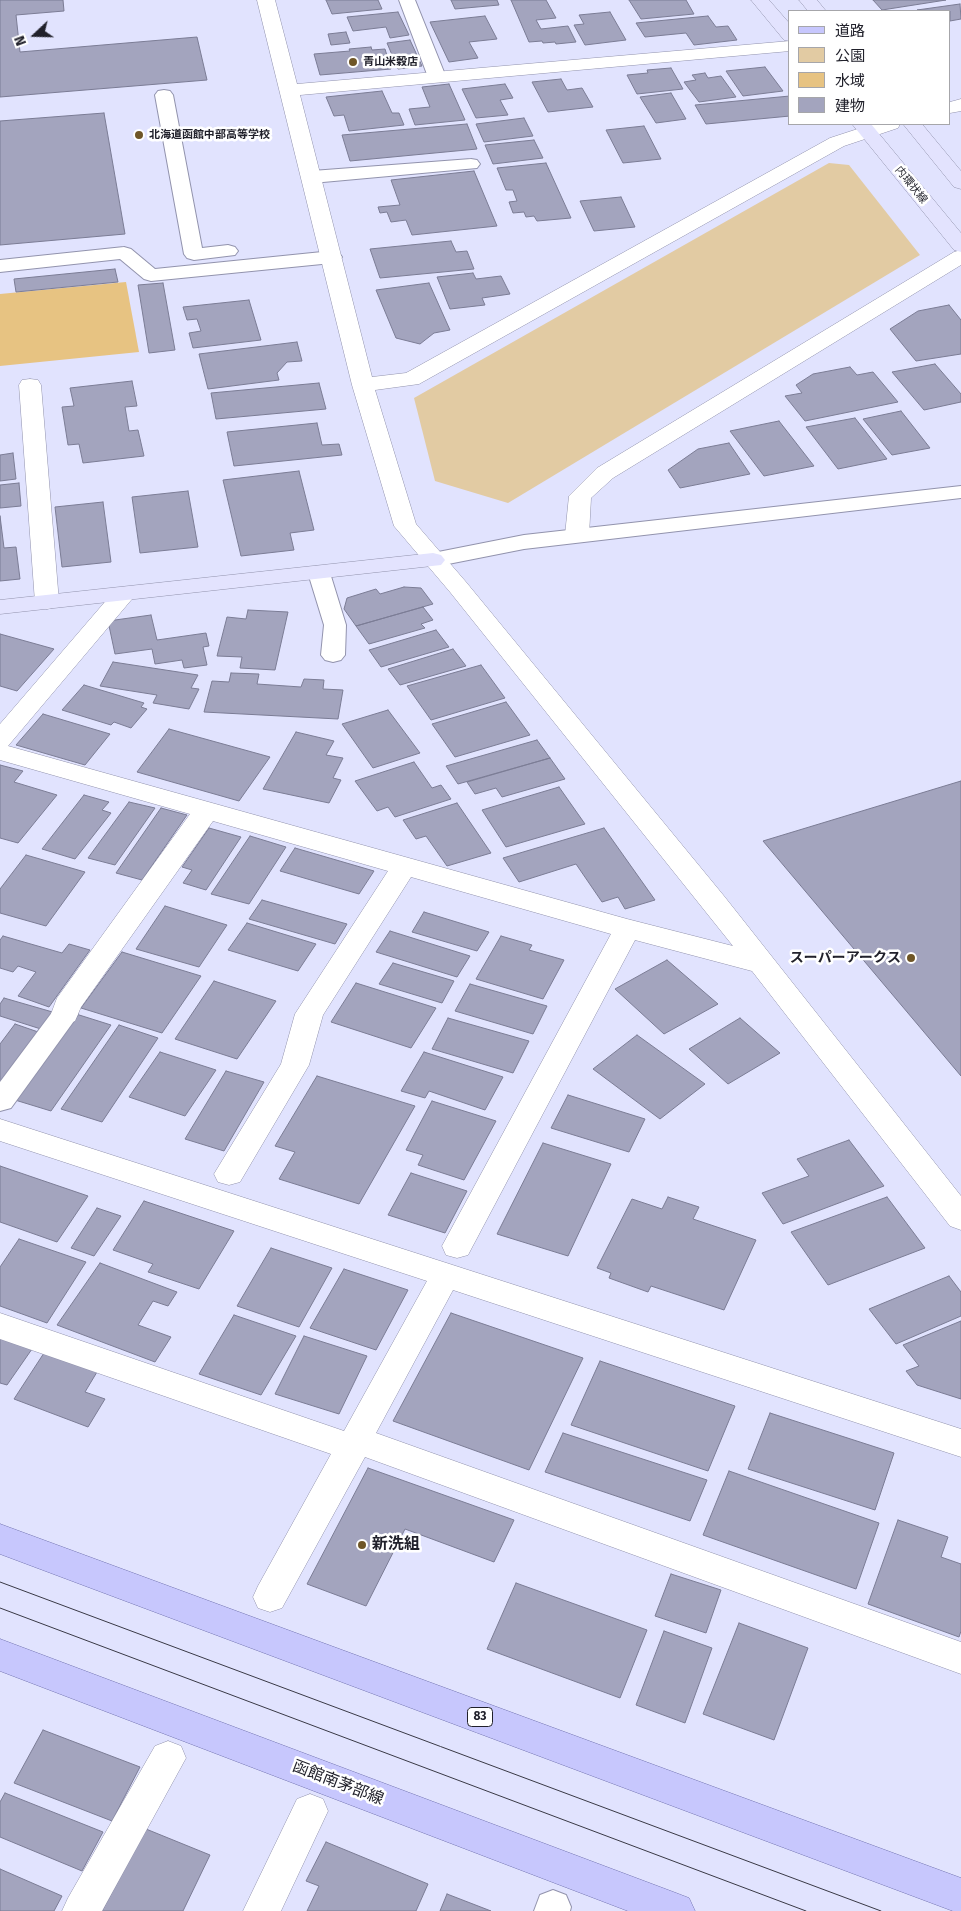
<!DOCTYPE html>
<html>
<head>
<meta charset="utf-8">
<style>
  body { margin:0 }
  #map { position:relative; width:961px; height:1911px; overflow:hidden; background:#e1e3fe; font-family:"Fira Sans","Noto Sans JP",sans-serif }
  canvas { display:block }
  .legend { position:absolute; left:788px; top:10px; width:162px; height:115px; box-sizing:border-box; background:#fff; border:1px solid #a6a6aa; margin:0; padding:6px 9px; list-style:none; font-size:15px; color:#21212b }
  .legend li { display:flex; align-items:center; gap:10px; height:25px }
  .legend b { width:25px; border:1px solid #a6a6aa }
  .north { position:absolute; left:10px; top:10px; width:50px; height:50px; -webkit-text-stroke:4px #fff; paint-order:stroke; rotate:249deg; font-size:14px; font-weight:700; line-height:20px; text-align:center; color:#21212b }
  .north::after { content:''; display:block; margin:auto; width:18px; height:22px; background:#21212b; clip-path:polygon(50% 0,100% 100%,50% 72%,0 100%) }
</style>
</head>
<body>
<div id="map">
<canvas width="961" height="1911"></canvas>
<ul class="legend">
<li><b style="height:6px;background:#c7c7fd"></b>道路</li>
<li><b style="height:14px;background:#e2cba3"></b>公園</li>
<li><b style="height:14px;background:#e7c382"></b>水域</li>
<li><b style="height:14px;background:#a3a4be"></b>建物</li>
</ul>
<div class="north">N</div>
</div>
<script>
const c = document.querySelector('canvas').getContext('2d');
c.lineJoin = 'round';
function paint(path, color) {
  c.fillStyle = color;
  c.fill(path, 'evenodd');
}
function poly(rows) {
  const path = new Path2D();
  for (const r of rows) {
    path.moveTo(r[0], r[1]);
    for (let i = 2; i < r.length; i += 2) path.lineTo(r[i], r[i + 1]);
  }
  return path;
}
function stroke(path, color, width, dash) {
  c.strokeStyle = color;
  c.lineWidth = width;
  c.lineCap = dash ? 'butt' : 'round';
  c.setLineDash(dash || []);
  c.stroke(path);
}
function drawText(font, color, halo, rows, align = 'center') {
  c.font = font + ' "Fira Sans","Noto Sans JP",sans-serif';
  c.lineWidth = 5;
  c.setLineDash([]);
  c.textBaseline = 'middle';
  c.strokeStyle = halo;
  c.fillStyle = color;
  for (const [text, x, y, turn = 0] of rows) {
    c.save();
    c.translate(x, y);
    c.rotate((+turn || 0) * Math.PI / 180);
    c.textAlign = isNaN(turn) ? turn : align;
    if (halo) c.strokeText(text, 0, 0);
    c.fillText(text, 0, 0);
    c.restore();
  }
}
paint(poly([
  [829,163,849,165,920,255,508,503,435,481,414,398]
]), '#e2cba3');
paint(poly([
  [126,282,139,352,0,366,0,294]
]), '#e7c382');
const building = poly([
  [0,0,63,0,64,11,16,15,20,52,197,37,207,80,0,97,0,0],
  [326,0,378,0,382,9,332,14,326,0],
  [451,0,497,0,499,5,455,9,451,0],
  [511,0,546,0,556,18,536,20,541,29,568,26,576,42,556,44,555,42,543,43,542,41,529,42,511,0],
  [629,0,686,0,694,14,641,19,629,0],
  [873,0,946,0,882,10,873,0],
  [960,4,961,19,950,21,950,11,917,10,960,4],
  [398,12,409,35,390,38,386,27,353,31,347,17,398,12],
  [610,12,626,40,585,45,574,25,584,24,579,15,610,12],
  [485,16,497,39,469,42,478,58,449,62,430,22,485,16],
  [708,16,716,27,728,26,737,40,694,45,686,33,645,37,636,23,708,16],
  [346,32,350,43,331,45,328,34,346,32],
  [410,40,422,66,398,69,387,43,410,40],
  [371,47,372,50,385,49,391,69,320,75,314,54,350,51,349,49,371,47],
  [765,67,783,91,743,96,726,71,765,67],
  [671,68,683,89,637,94,627,75,648,73,647,70,671,68],
  [705,73,708,78,721,76,736,97,699,102,684,82,696,80,692,75,705,73],
  [561,79,567,90,582,88,593,107,548,112,532,82,561,79],
  [449,84,465,120,415,125,409,109,430,107,422,87,449,84],
  [505,84,513,98,500,100,508,115,476,118,462,89,505,84],
  [382,91,392,113,399,113,404,125,349,131,344,115,334,116,326,97,382,91],
  [671,93,686,119,656,123,640,97,671,93],
  [790,96,790,116,706,124,695,105,790,96],
  [104,113,125,234,0,245,0,121,104,113],
  [524,118,533,136,484,142,476,124,524,118],
  [467,124,477,149,350,161,342,135,467,124],
  [644,126,661,159,623,163,606,130,644,126],
  [534,140,543,158,493,164,485,145,534,140],
  [546,163,571,218,537,221,534,216,526,217,524,212,513,213,509,202,517,201,513,190,506,190,497,168,546,163],
  [474,171,497,226,412,235,406,220,391,222,387,212,380,213,378,207,400,205,391,180,474,171],
  [621,197,635,227,594,231,580,201,621,197],
  [451,241,456,252,467,251,474,269,380,278,370,249,451,241],
  [115,269,118,282,16,292,14,279,115,269],
  [473,273,476,279,501,276,510,294,482,298,485,305,450,309,437,277,473,273],
  [163,283,175,350,149,353,138,285,163,283],
  [429,283,450,330,434,333,420,344,396,338,376,290,429,283],
  [249,300,261,340,193,348,189,333,201,331,197,319,187,320,183,307,249,300],
  [949,305,961,320,961,354,916,361,890,329,918,311,949,305],
  [297,342,302,361,287,362,277,373,279,380,208,389,199,354,297,342],
  [935,364,961,394,961,402,924,410,892,372,935,364],
  [850,367,857,375,873,372,898,402,805,421,785,396,802,393,796,385,813,374,850,367],
  [132,381,137,406,125,407,129,431,138,430,144,456,83,463,79,444,68,445,62,407,74,406,70,388,132,381],
  [319,383,326,409,216,419,211,393,319,383],
  [901,411,930,448,892,455,863,419,901,411],
  [855,418,887,459,838,469,806,427,855,418],
  [779,421,814,466,764,476,730,431,779,421],
  [317,423,322,445,339,444,342,455,234,466,227,432,317,423],
  [729,443,750,474,680,488,668,470,698,449,729,443],
  [13,453,16,479,0,481,0,455,13,453],
  [299,471,314,530,290,533,294,550,241,556,223,480,299,471],
  [19,483,21,506,0,508,0,485,19,483],
  [188,491,198,547,140,553,132,497,188,491],
  [103,502,111,562,62,567,55,507,103,502],
  [0,516,4,548,16,547,20,579,0,581,0,516],
  [404,587,421,588,433,604,356,626,344,609,347,598,376,589,380,594,404,587],
  [423,607,433,620,421,624,425,628,369,644,356,626,423,607],
  [248,610,288,612,275,670,240,668,242,657,217,656,227,617,246,619,248,610],
  [151,615,157,640,206,633,209,646,203,647,207,665,184,668,182,660,155,664,152,649,115,654,108,621,151,615],
  [436,630,449,647,381,667,369,650,436,630],
  [0,634,54,649,17,691,0,686,0,634],
  [453,649,466,666,400,685,388,669,453,649],
  [113,662,198,675,191,688,199,689,189,709,153,703,157,695,100,686,113,662],
  [481,665,505,698,431,720,407,686,481,665],
  [231,673,259,674,257,684,301,687,304,679,324,680,323,689,343,690,338,719,204,712,212,681,229,682,231,673],
  [84,685,144,703,141,707,147,709,131,728,114,722,111,725,62,710,84,685],
  [506,702,530,735,455,757,432,724,506,702],
  [388,710,420,753,373,768,342,724,388,710],
  [43,714,110,734,85,765,16,745,43,714],
  [169,729,270,757,239,801,137,772,169,729],
  [296,732,334,741,326,755,343,758,333,778,341,780,329,803,263,789,296,732],
  [537,740,550,758,458,784,446,766,537,740],
  [550,758,565,779,502,797,496,788,475,794,467,782,550,758],
  [414,762,432,788,441,785,451,799,395,817,388,807,377,811,355,781,414,762],
  [0,765,23,771,14,782,57,795,18,843,0,838,0,765],
  [961,781,961,1076,763,841,961,781],
  [559,787,585,824,506,847,482,810,559,787],
  [84,795,109,802,102,810,111,813,75,859,42,849,84,795],
  [129,802,155,808,115,865,88,858,129,802],
  [457,803,491,853,447,866,426,836,416,839,403,820,457,803],
  [161,808,187,815,142,880,116,873,161,808],
  [209,828,241,837,206,890,183,883,192,870,182,867,209,828],
  [604,828,655,900,625,909,618,897,602,902,576,864,519,882,503,858,604,828],
  [250,836,286,847,249,904,211,894,250,836],
  [295,848,374,871,359,894,280,871,295,848],
  [26,855,85,872,46,926,0,913,0,889,26,855],
  [262,900,347,924,335,944,249,919,262,900],
  [165,906,227,925,199,967,136,949,165,906],
  [424,912,489,932,477,951,412,932,424,912],
  [247,923,316,944,298,971,228,950,247,923],
  [390,931,470,956,457,977,376,952,390,931],
  [3,936,62,953,69,944,90,950,49,1007,18,996,36,972,18,966,13,972,0,968,0,940,3,936],
  [501,936,532,945,529,950,564,960,543,999,476,979,501,936],
  [122,952,201,976,162,1033,81,1008,122,952],
  [667,960,718,1004,664,1034,615,989,667,960],
  [393,963,454,981,442,1003,379,984,393,963],
  [214,981,276,1001,237,1059,175,1039,214,981],
  [356,983,436,1008,411,1048,331,1022,356,983],
  [470,984,547,1006,533,1034,455,1011,470,984],
  [4,998,56,1013,44,1030,0,1016,0,1004,4,998],
  [76,1014,111,1025,51,1111,15,1100,76,1014],
  [448,1018,529,1041,513,1073,432,1049,448,1018],
  [740,1018,780,1053,728,1084,689,1049,740,1018],
  [15,1024,44,1034,0,1092,0,1044,15,1024],
  [119,1025,158,1038,102,1122,61,1109,119,1025],
  [637,1035,705,1084,660,1119,593,1069,637,1035],
  [160,1052,216,1070,185,1116,129,1097,160,1052],
  [424,1052,503,1077,485,1110,429,1091,425,1098,401,1091,424,1052],
  [226,1071,264,1082,224,1151,185,1139,226,1071],
  [317,1076,415,1106,359,1204,279,1179,295,1152,275,1146,317,1076],
  [568,1095,645,1119,629,1152,551,1128,568,1095],
  [432,1101,496,1121,464,1180,418,1165,423,1155,406,1150,432,1101],
  [849,1140,884,1186,783,1224,762,1193,809,1176,797,1159,849,1140],
  [543,1143,611,1164,568,1256,497,1234,543,1143],
  [0,1166,88,1196,57,1242,0,1222,0,1166],
  [411,1173,467,1191,445,1233,388,1215,411,1173],
  [668,1197,699,1207,693,1219,756,1240,724,1310,651,1286,648,1292,609,1278,611,1273,597,1268,632,1199,662,1209,668,1197],
  [887,1197,925,1248,828,1285,791,1232,887,1197],
  [144,1201,234,1231,199,1289,148,1272,153,1264,113,1250,144,1201],
  [97,1208,121,1216,94,1256,71,1248,97,1208],
  [19,1239,86,1262,47,1323,0,1306,0,1267,19,1239],
  [271,1248,332,1268,299,1327,237,1306,271,1248],
  [100,1263,177,1292,168,1306,153,1301,138,1325,171,1337,155,1362,57,1325,100,1263],
  [344,1269,408,1290,376,1350,310,1328,344,1269],
  [949,1276,961,1292,961,1316,896,1344,869,1309,949,1276],
  [451,1313,583,1358,529,1470,393,1421,451,1313],
  [234,1315,296,1336,261,1395,199,1374,234,1315],
  [961,1321,961,1399,917,1385,906,1371,919,1366,903,1345,961,1321],
  [304,1336,367,1356,339,1414,275,1394,304,1336],
  [0,1337,32,1349,7,1385,0,1383,0,1337],
  [44,1353,97,1372,85,1392,105,1399,88,1427,14,1399,44,1353],
  [600,1361,735,1406,708,1471,571,1425,600,1361],
  [770,1413,894,1453,875,1510,748,1469,770,1413],
  [563,1433,707,1480,690,1521,545,1472,563,1433],
  [368,1468,514,1520,494,1562,405,1529,366,1606,307,1584,368,1468],
  [729,1471,879,1523,856,1589,703,1535,729,1471],
  [898,1520,948,1537,941,1557,961,1564,961,1631,959,1637,868,1604,898,1520],
  [671,1574,721,1590,706,1633,655,1616,671,1574],
  [516,1583,647,1630,620,1698,487,1649,516,1583],
  [739,1623,808,1648,774,1740,703,1714,739,1623],
  [664,1631,712,1648,685,1723,636,1705,664,1631],
  [43,1730,140,1767,112,1821,14,1783,43,1730],
  [5,1793,103,1832,82,1871,0,1837,0,1802,5,1793],
  [146,1829,210,1855,183,1911,102,1911,146,1829],
  [326,1842,428,1884,416,1911,307,1911,319,1886,306,1881,326,1842],
  [0,1869,62,1896,54,1911,0,1911,0,1869],
  [447,1894,491,1911,440,1911,447,1894]
]);
paint(building, '#a3a4be');
stroke(building, '#7b7c95', 1);
const lane = poly([
  [399,0,415,0,446,77,443,81,437,82,431,81,428,77,399,0],
  [164,90,170,91,173,95,202,248,228,245,235,247,238,251,235,255,194,260,187,258,184,254,155,95,158,91,164,90],
  [471,159,477,160,480,164,477,168,312,183,306,181,303,177,306,173,312,171,471,159],
  [124,247,131,249,155,269,332,251,339,253,342,257,339,261,332,263,151,281,144,279,120,259,0,272,0,260,124,247],
  [961,486,961,498,524,549,433,567,425,565,422,560,425,555,433,553,524,535,961,486],
  [319,566,327,568,330,573,346,625,345,655,341,660,333,662,325,660,321,655,324,625,308,573,311,568,319,566],
  [65,1004,74,1007,78,1014,74,1021,11,1108,0,1111,0,1082,56,1007,65,1004],
  [553,1890,566,1895,571,1907,570,1911,534,1911,540,1895,553,1890]
]);
const street = poly([
  [257,0,275,0,297,84,790,41,790,51,300,95,372,377,406,373,830,138,873,124,900,124,898,128,844,146,419,384,375,390,416,524,466,582,724,896,961,1196,961,1230,950,1226,752,971,635,940,468,1255,457,1258,446,1255,442,1246,611,934,411,877,323,1015,309,1065,240,1182,229,1185,218,1182,214,1174,281,1064,295,1014,388,871,213,821,81,1007,75,1021,65,1024,55,1021,51,1014,57,998,190,814,0,760,0,724,116,589,124,587,132,589,136,594,132,599,8,746,627,919,733,946,450,592,394,526,352,385,257,0],
  [961,99,961,111,950,113,950,102,961,99],
  [961,250,961,265,613,478,591,498,589,535,585,540,577,542,569,540,565,535,569,496,597,468,954,252,961,250],
  [30,379,38,380,41,385,59,602,55,607,47,609,39,607,35,602,19,385,22,380,30,379],
  [0,1119,961,1429,961,1457,453,1290,376,1433,961,1642,961,1674,365,1457,282,1608,270,1612,258,1608,253,1597,258,1586,331,1454,0,1339,0,1313,344,1431,427,1281,0,1141,0,1119],
  [168,1741,181,1746,186,1758,102,1911,62,1911,68,1898,155,1746,168,1741],
  [310,1794,323,1799,328,1811,281,1911,243,1911,297,1799,310,1794]
]);
const secondary = poly([
  [751,0,769,0,790,24,790,41,784,40,751,0],
  [799,0,817,0,826,11,808,11,799,0],
  [852,124,871,124,961,233,961,252,954,250,852,124],
  [903,124,922,124,961,171,961,189,954,187,903,124],
  [433,553,441,555,445,560,441,565,0,614,0,600,433,553]
]);
const primary = poly([
  [0,1524,961,1878,961,1911,953,1911,0,1554,0,1524],
  [0,1639,676,1893,689,1898,695,1911,628,1911,0,1671,0,1639]
]);
stroke(lane, '#9293ad', 2);
stroke(street, '#9293ad', 1);
stroke(secondary, '#9293ad', 1);
stroke(primary, '#7475b2', 1);
paint(lane, '#fff');
paint(street, '#fff');
paint(secondary, '#e3e3fe');
paint(primary, '#c7c7fd');
stroke(poly([
  [0,1582,881,1911],
  [0,1608,806,1911]
]), '#393945', 1);
for (const [x, y, r, color] of [
  [353,62,5,"#6f5627"],
  [139,135,5,"#6f5627"],
  [911,958,5,"#6f5627"],
  [362,1545,5,"#6f5627"]
]) {
  const dot = new Path2D();
  dot.arc(x, y, r, 0, 2 * Math.PI);
  c.fillStyle = color;
  c.fill(dot);
  stroke(dot, '#fff', 2);
}
drawText('bold 11px', '#21212b', '#fff', [
  ["青山米穀店",363,62],
  ["北海道函館中部高等学校",149,135]
], 'left');
drawText('11px', '#21212b', '#fff', [
  ["内環状線",911,185,51]
]);
for (const [x, y, w] of [
  [480,1717,25]
]) {
  const box = new Path2D();
  box.roundRect(x - w / 2, y - 9.5, w, 19, 4);
  c.fillStyle = '#fff';
  c.fill(box);
  stroke(box, '#21212b', 1);
}
drawText('bold 12px', '#21212b', null, [
  ["83",480,1717]
]);
drawText('bold 14px', '#21212b', '#fff', [
  ["スーパーアークス",901,958]
], 'right');
drawText('bold 16px', '#21212b', '#fff', [
  ["新洗組",372,1545]
], 'left');
drawText('16px', '#21212b', '#fff', [
  ["函館南茅部線",338,1783,21]
]);
</script>
</body>
</html>
